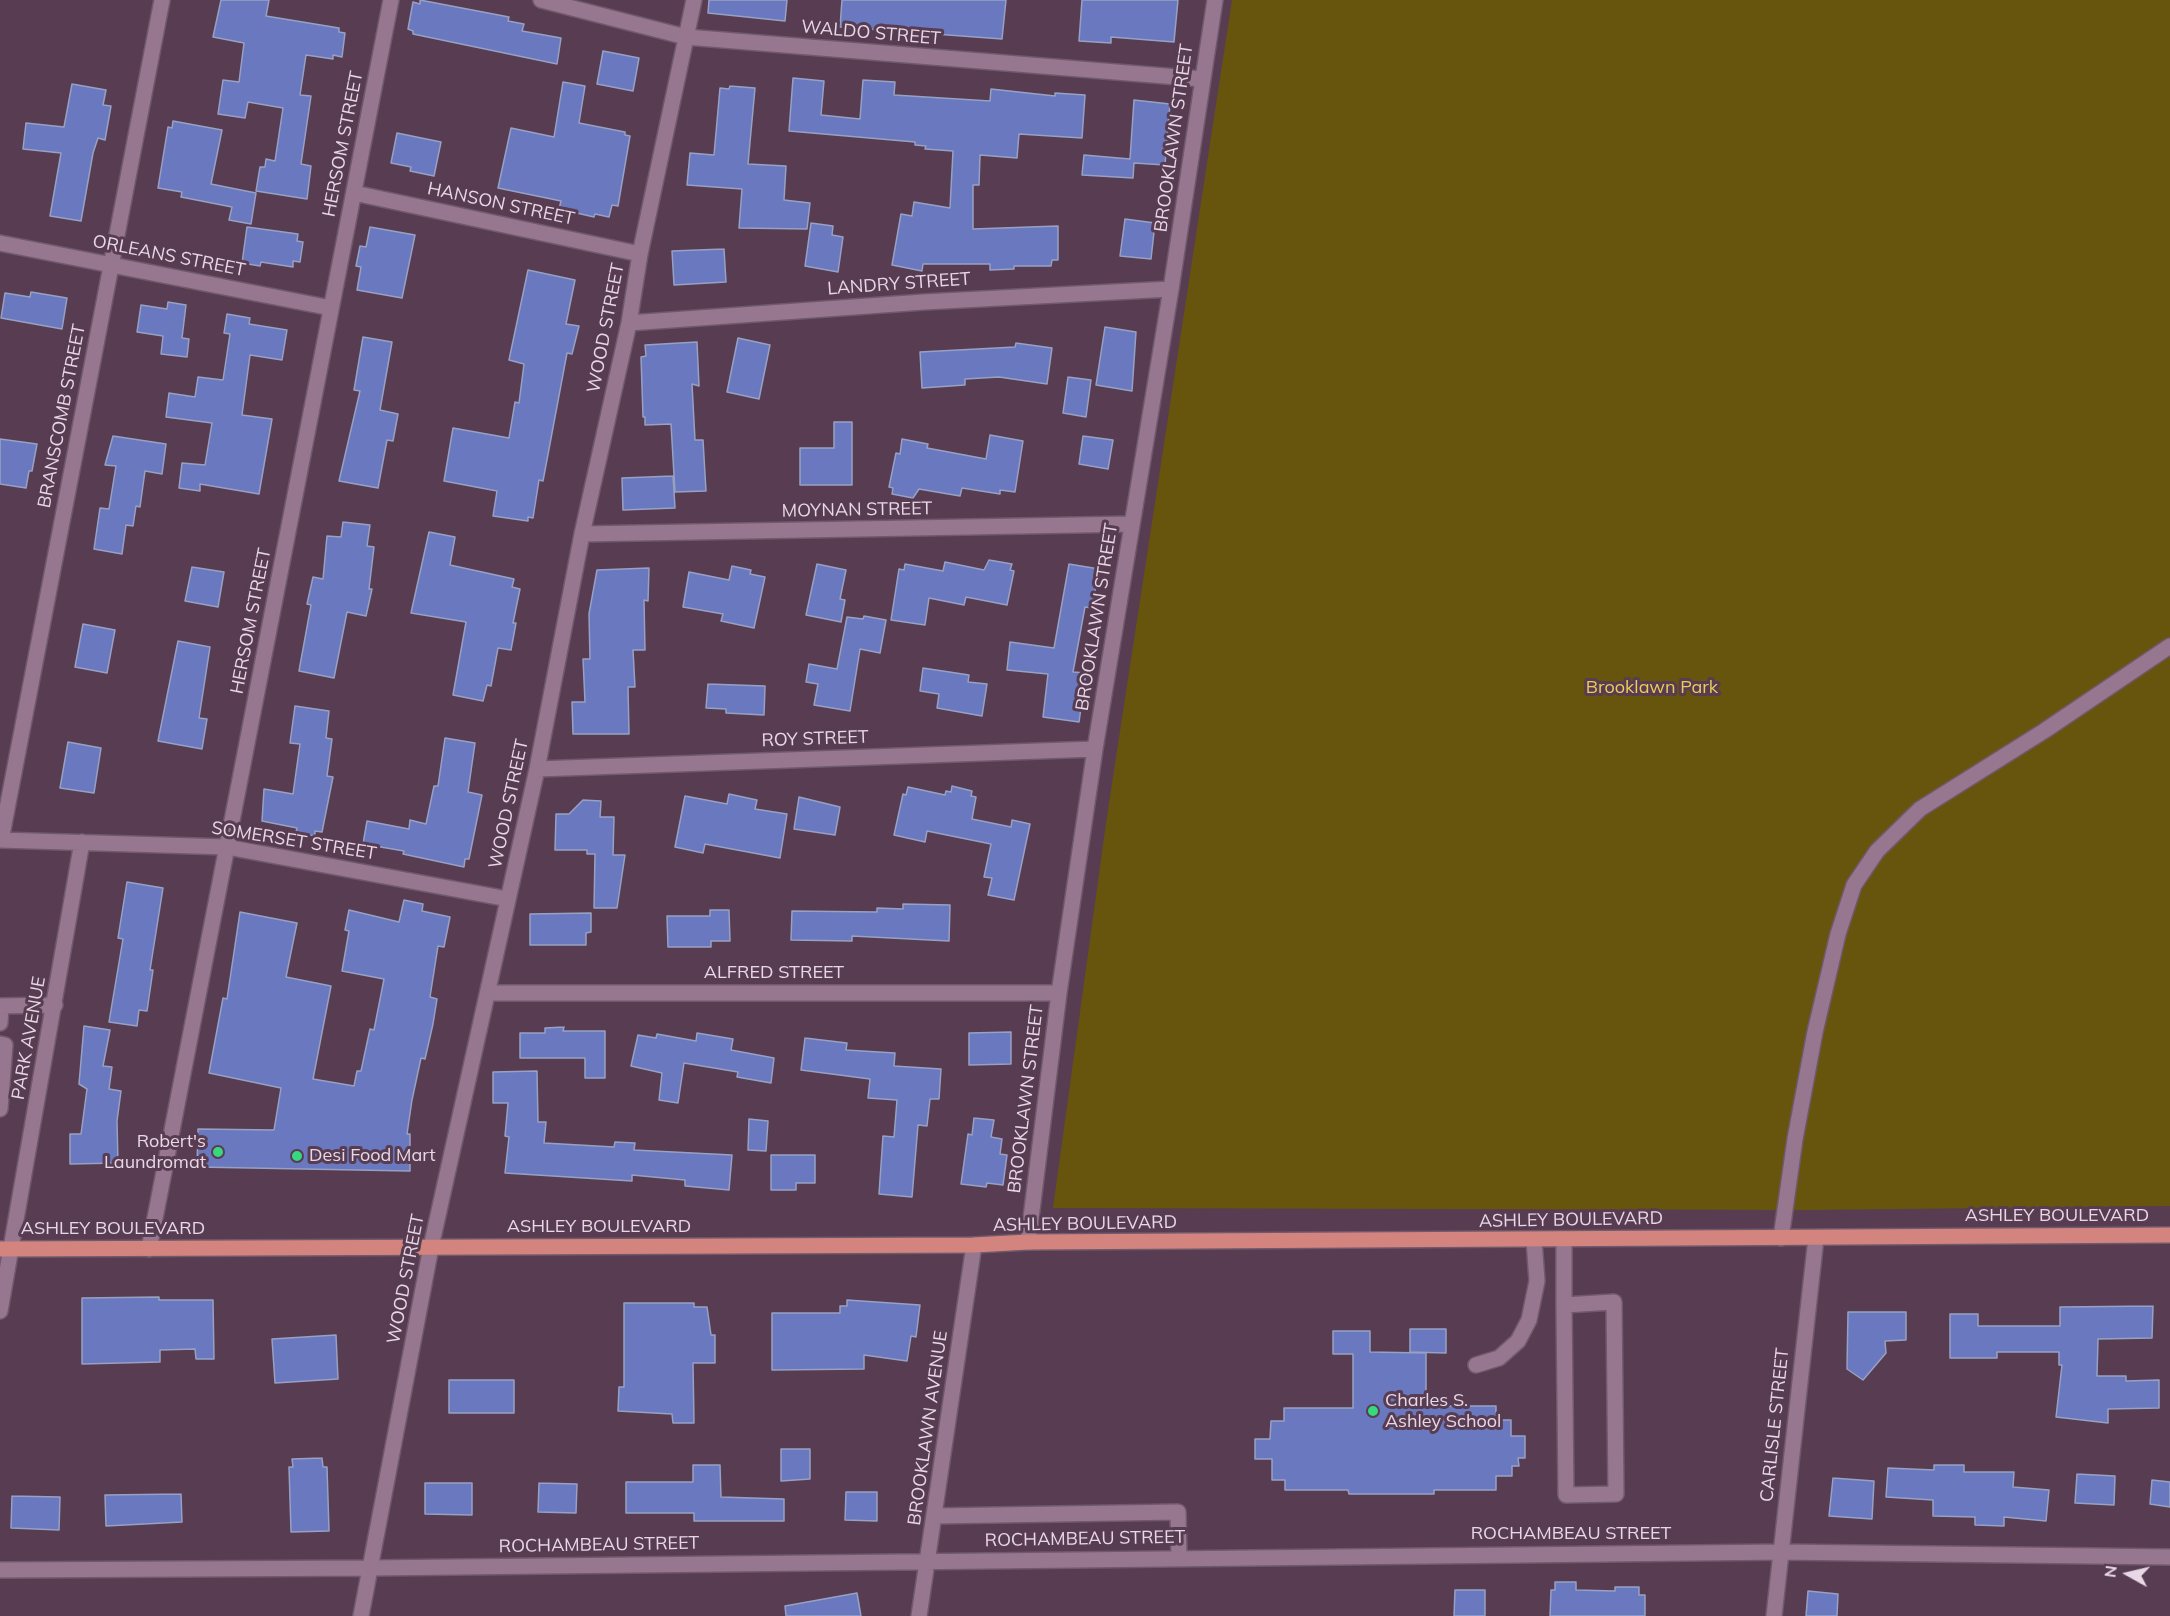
<!DOCTYPE html>
<html>
<head>
<meta charset="utf-8">
<style>
  body { margin:0 }
  #map { position:relative; width:2170px; height:1616px; overflow:hidden; background:#573c52; font-family:Mulish,sans-serif }
  canvas { display:block }
  .north { position:absolute; left:2098px; top:1544px; width:60px; height:60px; -webkit-text-stroke:4px #573c52; paint-order:stroke; rotate:278deg; font-size:16px; font-weight:700; line-height:24px; text-align:center; color:#e8d7e4 }
  .north::after { content:''; display:block; margin:auto; width:21px; height:27px; background:#e8d7e4; clip-path:polygon(50% 0,100% 100%,50% 72%,0 100%) }
</style>
</head>
<body>
<div id="map">
<canvas width="2170" height="1616"></canvas>
<div class="north">N</div>
</div>
<script>
const c = document.querySelector('canvas').getContext('2d');
c.lineJoin = 'round';
function paint(path, color) {
  c.fillStyle = color;
  c.fill(path, 'evenodd');
}
function poly(rows) {
  const path = new Path2D();
  for (const r of rows) {
    path.moveTo(r[0], r[1]);
    for (let i = 2; i < r.length; i += 2) path.lineTo(r[i], r[i + 1]);
  }
  return path;
}
function stroke(path, color, width, dash) {
  c.strokeStyle = color;
  c.lineWidth = width;
  c.lineCap = dash ? 'butt' : 'round';
  c.setLineDash(dash || []);
  c.stroke(path);
}
function drawText(font, color, halo, rows, align = 'center') {
  c.font = font + ' Mulish,sans-serif';
  c.lineWidth = 6;
  c.setLineDash([]);
  c.textBaseline = 'middle';
  c.strokeStyle = halo;
  c.fillStyle = color;
  for (const [text, x, y, turn = 0] of rows) {
    c.save();
    c.translate(x, y);
    c.rotate((+turn || 0) * Math.PI / 180);
    c.textAlign = isNaN(turn) ? turn : align;
    if (halo) c.strokeText(text, 0, 0);
    c.fillText(text, 0, 0);
    c.restore();
  }
}
paint(poly([
  [1232,0,2170,0,2170,1206,1811,1210,1053,1208,1107,816]
]), '#67550e');
const building = poly([
  [221,0,269,0,266,16,339,28,339,32,345,33,342,57,333,55,333,59,306,55,300,95,311,96,301,164,311,166,307,199,256,191,260,167,265,167,266,159,275,161,283,108,248,102,245,118,218,114,223,80,239,82,244,43,213,37,221,0],
  [420,0,509,17,508,21,524,24,522,31,561,38,557,64,413,34,413,31,408,29,413,2,420,4,420,0],
  [709,0,787,0,785,21,708,13,709,0],
  [842,0,1006,0,1002,39,840,27,842,0],
  [1082,0,1178,0,1174,42,1111,37,1111,43,1079,41,1082,0],
  [603,51,639,58,633,91,597,84,603,51],
  [793,78,824,81,821,115,860,119,863,80,895,82,894,95,990,101,991,89,1055,96,1055,93,1085,95,1082,138,1019,134,1017,158,980,155,979,185,973,185,973,229,1058,226,1058,260,1052,260,1051,266,1014,266,1014,269,990,270,990,264,923,264,922,271,892,265,901,214,912,216,914,202,950,208,953,151,925,149,926,146,915,145,915,142,789,131,793,78],
  [563,82,585,86,579,123,625,132,625,135,630,136,618,206,612,205,609,217,595,214,594,217,559,209,561,201,498,188,511,128,554,137,563,82],
  [72,84,106,90,103,105,111,106,105,140,98,138,93,153,81,221,50,216,61,153,23,149,26,123,64,127,72,84],
  [730,86,755,88,748,164,786,166,784,200,810,203,807,229,739,228,742,189,687,185,690,153,714,155,720,88,729,89,730,86],
  [1134,100,1170,104,1165,165,1134,163,1133,178,1082,175,1084,155,1130,159,1134,100],
  [173,121,222,130,211,184,256,193,251,224,229,220,232,207,181,197,182,192,158,188,168,127,172,128,173,121],
  [397,133,441,142,434,176,410,171,411,167,391,163,397,133],
  [1125,219,1155,223,1151,259,1120,256,1125,219],
  [811,223,833,226,832,235,843,237,838,272,805,266,811,223],
  [247,227,298,234,297,241,303,242,300,262,293,261,293,267,261,262,260,266,242,263,247,227],
  [370,227,415,235,402,298,357,290,361,267,356,266,360,246,366,247,370,227],
  [724,249,726,282,674,285,672,251,724,249],
  [528,270,575,280,566,324,579,326,572,354,567,353,543,481,539,480,533,518,528,517,528,521,493,516,497,491,444,481,453,428,509,438,515,402,519,403,524,364,509,360,528,270],
  [31,292,67,298,62,329,1,318,5,293,30,297,31,292],
  [168,302,186,305,182,338,189,339,187,357,161,354,163,336,137,332,141,305,167,309,168,302],
  [227,314,250,318,249,324,287,330,282,360,250,355,242,415,272,419,259,494,200,484,200,491,179,488,182,463,205,465,212,423,166,417,169,393,195,397,198,377,223,380,230,334,224,333,227,314],
  [1105,327,1136,332,1132,391,1096,385,1105,327],
  [363,337,392,342,380,410,398,414,393,441,387,440,378,488,339,481,360,391,354,390,363,337],
  [738,338,770,345,759,399,727,392,738,338],
  [697,342,699,386,692,384,695,440,703,440,706,491,675,492,671,424,645,425,645,417,643,417,641,357,646,356,645,345,697,342],
  [1016,343,1052,348,1047,384,999,377,965,379,965,385,922,388,920,352,1015,347,1016,343],
  [1068,377,1091,380,1086,417,1063,413,1068,377],
  [834,422,852,422,852,485,800,485,800,448,834,448,834,422],
  [990,435,1023,441,1015,492,1000,490,1000,494,962,488,960,496,919,489,913,498,892,494,893,488,889,487,896,453,900,454,902,439,928,444,927,448,986,459,990,435],
  [113,436,166,444,162,474,145,471,140,507,136,506,133,526,126,525,122,554,94,549,100,508,109,509,116,466,105,465,113,436],
  [1083,436,1113,440,1108,469,1079,464,1083,436],
  [0,439,37,444,32,471,29,471,26,488,0,484,0,439],
  [673,476,675,508,623,510,622,478,673,476],
  [343,522,370,525,367,546,374,547,369,589,372,589,366,616,347,612,334,678,299,671,311,605,307,604,313,577,323,579,327,536,341,537,343,522],
  [429,532,455,537,450,565,514,579,512,587,520,589,513,623,516,623,511,650,498,648,491,686,487,685,483,701,453,695,466,622,411,613,429,532],
  [989,560,1012,564,1010,570,1014,571,1007,605,966,597,964,605,929,598,925,625,891,620,899,569,904,570,905,564,943,571,945,562,984,570,989,560],
  [817,564,846,570,840,599,845,600,841,622,806,615,817,564],
  [1069,564,1099,569,1092,608,1085,607,1073,672,1086,673,1079,722,1043,717,1048,674,1007,670,1010,642,1054,648,1069,564],
  [732,566,751,570,750,574,765,577,754,628,721,621,723,614,683,607,689,572,729,580,732,566],
  [192,567,224,572,218,607,185,601,192,567],
  [649,568,648,601,644,600,645,650,633,650,635,687,628,687,629,734,573,734,572,702,585,702,583,659,590,659,589,614,597,570,649,568],
  [864,616,886,620,880,653,860,649,850,711,814,705,818,684,806,682,809,664,837,669,847,617,863,619,864,616],
  [83,624,115,630,107,673,75,667,83,624],
  [178,641,210,647,199,718,207,719,202,749,158,741,178,641],
  [923,668,969,675,968,682,987,684,982,716,937,708,939,694,920,691,923,668],
  [708,684,765,686,764,715,726,713,726,709,706,708,708,684],
  [295,706,329,711,326,738,332,739,327,776,333,777,322,832,315,831,315,836,296,832,297,828,262,821,264,789,293,794,300,744,290,743,295,706],
  [445,738,475,743,468,792,482,795,469,859,465,859,464,867,403,854,404,851,363,844,367,821,409,829,410,820,426,824,434,786,438,786,445,738],
  [68,742,101,748,94,793,60,788,68,742],
  [952,786,972,791,971,796,976,797,972,819,1011,827,1012,820,1030,824,1014,900,988,895,992,878,984,877,991,844,927,831,925,842,894,835,903,794,906,795,908,787,945,795,946,791,951,792,952,786],
  [729,794,757,800,755,809,787,814,780,858,705,844,703,853,675,847,685,796,727,804,729,794],
  [799,797,840,807,835,835,794,829,799,797],
  [583,800,601,801,600,817,614,817,613,855,625,855,617,908,594,908,595,854,587,854,587,850,555,850,556,814,569,814,583,800],
  [127,882,163,888,150,970,153,970,147,1011,139,1010,137,1026,109,1022,123,939,118,938,127,882],
  [404,900,423,904,422,911,450,917,444,947,438,946,430,997,437,999,433,1024,425,1059,421,1058,412,1100,407,1134,410,1134,410,1171,197,1167,198,1129,274,1130,281,1088,209,1073,223,998,227,999,240,912,297,923,286,977,331,986,313,1079,354,1086,357,1071,361,1071,370,1029,374,1030,384,979,342,971,349,931,345,930,349,910,399,922,404,900],
  [903,904,950,905,949,941,852,936,852,941,791,940,792,911,877,912,877,908,903,909,903,904],
  [710,910,729,910,730,941,711,941,711,947,668,947,667,916,710,916,710,910],
  [591,913,591,932,586,933,586,945,530,945,530,914,591,913],
  [84,1026,110,1030,103,1066,112,1067,109,1089,121,1091,117,1121,118,1163,70,1164,70,1134,81,1134,87,1089,79,1084,84,1026],
  [564,1027,563,1031,605,1031,605,1078,585,1078,585,1058,520,1058,520,1033,545,1033,545,1028,564,1027],
  [1011,1032,1011,1064,969,1065,969,1033,1011,1032],
  [697,1033,733,1039,731,1050,774,1058,771,1083,737,1077,738,1072,684,1063,678,1103,659,1100,662,1073,631,1066,638,1035,656,1038,657,1034,696,1041,697,1033],
  [805,1038,847,1043,846,1050,895,1053,894,1066,941,1069,939,1099,930,1099,927,1126,918,1125,912,1197,879,1194,883,1136,894,1137,897,1100,868,1098,870,1079,801,1070,805,1038],
  [537,1071,538,1122,546,1122,544,1143,614,1147,615,1142,635,1143,634,1150,732,1155,729,1190,685,1186,685,1180,632,1175,632,1181,505,1173,509,1137,505,1136,508,1103,493,1103,493,1072,537,1071],
  [974,1118,994,1120,991,1137,1002,1139,1000,1154,1007,1155,1003,1185,987,1183,986,1187,961,1184,968,1134,972,1135,974,1118],
  [749,1119,768,1121,766,1151,748,1150,749,1119],
  [771,1155,815,1155,815,1183,796,1183,796,1190,771,1190,771,1155],
  [159,1297,159,1300,213,1300,214,1359,196,1359,195,1349,160,1350,160,1362,82,1364,82,1298,159,1297],
  [847,1300,920,1305,916,1337,911,1336,907,1361,864,1355,864,1369,772,1370,772,1313,840,1313,840,1306,847,1306,847,1300],
  [624,1303,694,1303,694,1307,707,1307,711,1335,715,1335,715,1363,693,1363,694,1423,673,1423,672,1414,618,1411,619,1387,624,1387,624,1303],
  [2153,1306,2152,1338,2098,1339,2097,1376,2126,1376,2126,1381,2159,1380,2159,1408,2108,1409,2108,1423,2056,1417,2062,1365,2059,1365,2059,1352,1997,1352,1997,1358,1950,1358,1950,1314,1978,1314,1978,1326,2060,1326,2060,1307,2153,1306],
  [1848,1312,1906,1312,1906,1340,1885,1341,1886,1353,1863,1380,1847,1369,1848,1312],
  [1410,1329,1446,1329,1446,1353,1410,1352,1410,1329],
  [1333,1331,1370,1331,1370,1352,1426,1353,1426,1406,1496,1406,1496,1420,1511,1420,1511,1436,1525,1436,1525,1458,1518,1458,1519,1466,1512,1466,1512,1476,1496,1476,1496,1490,1434,1490,1434,1494,1349,1494,1348,1490,1285,1490,1285,1480,1272,1480,1272,1459,1255,1459,1255,1439,1270,1439,1271,1421,1284,1421,1284,1408,1353,1408,1353,1354,1333,1354,1333,1331],
  [336,1335,338,1379,275,1383,272,1339,336,1335],
  [449,1380,514,1380,514,1413,449,1413,449,1380],
  [781,1449,810,1449,810,1479,781,1481,781,1449],
  [322,1458,323,1467,327,1467,329,1531,291,1532,289,1467,293,1467,292,1459,322,1458],
  [693,1465,720,1465,721,1497,784,1499,784,1521,694,1521,694,1513,626,1513,626,1482,693,1482,693,1465],
  [1934,1465,1964,1465,1964,1472,2014,1472,2013,1487,2049,1490,2046,1521,2004,1517,2004,1526,1975,1525,1975,1517,1933,1516,1933,1500,1886,1497,1888,1468,1934,1470,1934,1465],
  [2077,1474,2115,1476,2114,1505,2075,1503,2077,1474],
  [1833,1478,1874,1481,1872,1519,1829,1516,1833,1478],
  [2152,1480,2170,1482,2170,1507,2150,1504,2152,1480],
  [425,1483,472,1483,472,1515,425,1514,425,1483],
  [539,1483,577,1484,576,1513,538,1512,539,1483],
  [846,1492,877,1492,877,1521,845,1520,846,1492],
  [181,1494,182,1522,106,1526,105,1495,181,1494],
  [12,1496,60,1497,59,1530,11,1528,12,1496],
  [1555,1582,1576,1582,1576,1590,1615,1591,1615,1587,1639,1587,1639,1595,1645,1595,1645,1616,1550,1616,1551,1590,1555,1590,1555,1582],
  [1455,1590,1485,1590,1485,1616,1454,1616,1455,1590],
  [1808,1591,1838,1594,1837,1616,1806,1616,1808,1591],
  [857,1593,861,1616,786,1616,785,1606,857,1593]
]);
paint(building, '#6978bf');
stroke(building, '#98a1c3', 1.5);
const minor = poly([
  [541,0,686,37,1202,79],
  [354,193,640,254],
  [0,243,331,308],
  [629,323,924,302,1171,289],
  [582,534,1132,524],
  [537,769,1095,749],
  [0,840,227,847,508,899],
  [1,840,162,0],
  [489,993,1059,993],
  [0,1006,55,1005],
  [0,1023,1,1006],
  [0,1044,5,1045,0,1109],
  [1781,1238,1795,1139,1815,1032,1838,934,1854,885,1877,851,1920,809,2044,731,2170,646],
  [1564,1240,1564,1305,1566,1495,1616,1494,1614,1302,1564,1305],
  [1028,1242,1059,993,1095,749,1171,289,1215,0],
  [149,1249,391,0],
  [0,1311,82,842],
  [1476,1365,1499,1358,1518,1341,1529,1320,1537,1281,1534,1240],
  [935,1516,1178,1512,1179,1557],
  [0,1570,370,1568,1781,1552,2170,1557],
  [361,1616,431,1247,537,769,582,534,629,323,640,254,694,0],
  [919,1616,974,1245],
  [1774,1616,1816,1238]
]);
const major = poly([
  [0,1249,974,1245,1028,1242,2170,1235]
]);
stroke(minor, '#70596b', 18);
stroke(major, '#70596b', 18);
stroke(minor, '#96778f', 15);
stroke(major, '#d4847e', 15);
for (const [x, y, r, color] of [
  [218,1152,6,"#38d880"],
  [297,1156,6,"#38d880"],
  [1373,1411,6,"#38d880"]
]) {
  const dot = new Path2D();
  dot.arc(x, y, r, 0, 2 * Math.PI);
  c.fillStyle = color;
  c.fill(dot);
  stroke(dot, '#573c52', 2);
}
drawText('18px', '#e8d7e4', '#573c52', [
  ["WALDO STREET",871,33,5],
  ["BROOKLAWN STREET",1174,138,-82],
  ["HERSOM STREET",343,144,-79],
  ["HANSON STREET",501,204,12],
  ["ORLEANS STREET",169,256,11],
  ["LANDRY STREET",899,284,-4],
  ["WOOD STREET",606,328,-79],
  ["BRANSCOMB STREET",62,416,-79],
  ["MOYNAN STREET",857,510,-1],
  ["BROOKLAWN STREET",1097,617,-81],
  ["HERSOM STREET",251,621,-79],
  ["ROY STREET",815,739,-2],
  ["WOOD STREET",509,804,-78],
  ["SOMERSET STREET",294,841,9],
  ["ALFRED STREET",774,973],
  ["PARK AVENUE",29,1038,-80],
  ["BROOKLAWN STREET",1026,1099,-83],
  ["ASHLEY BOULEVARD",2057,1216],
  ["ASHLEY BOULEVARD",1571,1220,-1],
  ["ASHLEY BOULEVARD",1085,1224,-1],
  ["ASHLEY BOULEVARD",599,1227],
  ["ASHLEY BOULEVARD",113,1229],
  ["WOOD STREET",406,1279,-79],
  ["CARLISLE STREET",1775,1425,-84],
  ["BROOKLAWN AVENUE",928,1428,-82],
  ["ROCHAMBEAU STREET",1571,1534],
  ["ROCHAMBEAU STREET",1085,1539,-1],
  ["ROCHAMBEAU STREET",599,1545,-1]
]);
drawText('18px', '#eccb56', '#573c52', [
  ["Brooklawn Park",1652,688]
]);
drawText('18px', '#e8d7e4', '#573c52', [
  ["Robert's",206,1142,"right"],
  ["Laundromat",206,1163,"right"],
  ["Desi Food Mart",309,1156],
  ["Charles S.",1385,1401],
  ["Ashley School",1385,1422]
], 'left');
</script>
</body>
</html>
